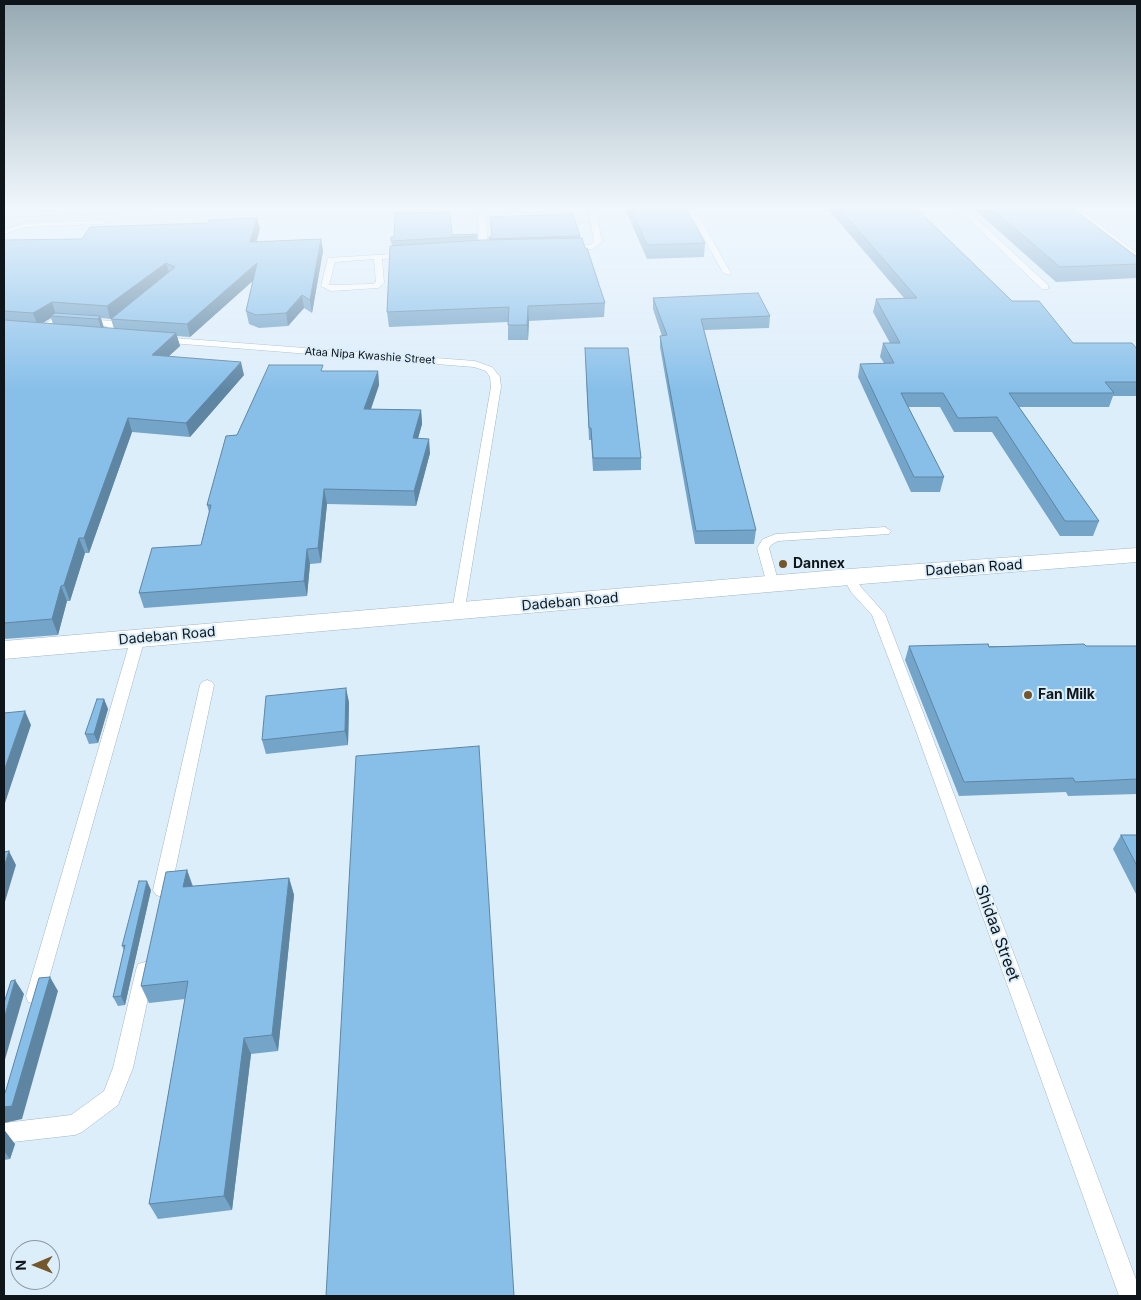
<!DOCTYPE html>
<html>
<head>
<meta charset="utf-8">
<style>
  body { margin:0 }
  #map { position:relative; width:1141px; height:1300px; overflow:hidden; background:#ddeefb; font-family:Inter,sans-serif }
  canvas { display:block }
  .frame { position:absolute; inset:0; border:5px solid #0f161b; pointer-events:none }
  .north { position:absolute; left:10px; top:1240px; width:50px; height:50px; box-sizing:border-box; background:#ddeefb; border:1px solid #8b98a1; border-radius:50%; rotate:269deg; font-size:14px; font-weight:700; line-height:20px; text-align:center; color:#0f161b }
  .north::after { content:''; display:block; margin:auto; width:18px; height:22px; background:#74582b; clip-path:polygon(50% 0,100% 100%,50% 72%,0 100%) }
</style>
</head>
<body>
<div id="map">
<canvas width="1141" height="1300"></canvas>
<div class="frame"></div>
<div class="north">N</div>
</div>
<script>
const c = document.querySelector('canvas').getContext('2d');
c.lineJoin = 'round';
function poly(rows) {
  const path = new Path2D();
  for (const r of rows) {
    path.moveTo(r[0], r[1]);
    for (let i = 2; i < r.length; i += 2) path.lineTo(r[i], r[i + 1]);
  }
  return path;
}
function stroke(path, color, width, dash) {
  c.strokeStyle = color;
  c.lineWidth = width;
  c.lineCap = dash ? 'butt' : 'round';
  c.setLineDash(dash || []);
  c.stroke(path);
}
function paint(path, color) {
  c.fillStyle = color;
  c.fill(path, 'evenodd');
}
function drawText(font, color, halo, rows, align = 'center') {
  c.font = font + ' Inter,sans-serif';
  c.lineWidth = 4;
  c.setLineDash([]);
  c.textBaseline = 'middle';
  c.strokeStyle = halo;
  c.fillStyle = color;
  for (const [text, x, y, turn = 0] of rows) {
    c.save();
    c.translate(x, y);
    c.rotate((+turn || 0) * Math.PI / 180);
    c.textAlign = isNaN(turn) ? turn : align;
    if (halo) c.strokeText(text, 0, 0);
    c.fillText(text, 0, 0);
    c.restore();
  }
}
const lane = poly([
  [88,209,150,209,147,211,4,217,4,213,88,209],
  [477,209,485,209,488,250,484,252,480,250,477,209],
  [588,209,596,209,602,242,592,249,563,250,563,246,590,245,594,241,588,209],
  [688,209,695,209,731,273,730,275,723,273,688,209],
  [958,209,966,209,1048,285,1048,289,1042,289,958,209],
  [1072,209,1080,209,1137,253,1137,259,1072,209],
  [101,220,104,220,104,224,26,227,4,234,4,230,25,223,101,220],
  [408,253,412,255,411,257,382,259,384,283,378,288,331,291,321,286,328,258,408,253],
  [374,259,376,282,373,284,329,285,335,262,374,259],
  [56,317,113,321,117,324,108,338,105,339,100,336,107,326,58,323,42,333,36,333,36,329,56,317],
  [161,337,475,361,492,367,500,377,501,387,464,614,459,615,452,611,491,387,490,377,486,371,474,367,158,342,158,338,161,337],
  [885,527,891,531,889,534,778,541,771,545,769,548,779,584,773,588,767,584,757,548,763,539,776,534,885,527],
  [849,573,853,574,861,587,885,614,929,728,1137,1282,1137,1296,1119,1296,915,728,872,615,851,592,843,577,849,573],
  [138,634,143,635,145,638,44,996,42,1002,35,1004,28,1002,26,996,131,638,133,635,138,634],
  [207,680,212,682,214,685,171,890,168,895,162,897,156,895,153,890,200,685,202,682,207,680],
  [145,962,152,964,154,970,133,1068,118,1105,82,1132,75,1135,4,1143,4,1123,71,1115,104,1091,113,1068,136,970,138,964,145,962]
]);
const secondary = poly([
  [1137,548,1137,562,849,585,4,659,4,641,849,569,1137,548]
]);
stroke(lane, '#a1b5c5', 1);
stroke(secondary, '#a1b5c5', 1);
paint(lane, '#fff');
paint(secondary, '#fff');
paint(poly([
  [625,209,686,209,705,243,704,257,647,259],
  [828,209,917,209,1012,301,1073,343,1137,349,1137,396,1113,396,1109,407,1019,407,1099,521,1093,536,1060,536,992,432,954,432,940,407,908,407,944,477,940,492,911,492,858,377,860,364,884,363,880,357,883,343,890,343,873,312,876,299,904,298],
  [974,209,1073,209,1137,257,1137,278,1056,282],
  [490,217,580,236,585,248,605,303,604,317,529,321,528,340,508,340,508,322,389,327,387,312,392,246,391,241,452,235,477,234,478,241,489,240,489,237,492,236],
  [257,218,260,229,256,242,321,239,323,251,312,313,304,308,288,326,259,328,249,324,246,311,253,281,190,337,177,336,180,346,169,356,244,375,190,437,132,432,89,553,85,553,70,601,67,601,58,635,4,639,4,240,82,239],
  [51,318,53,324,42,323],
  [101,318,111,319,114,329,104,328],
  [653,298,770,316,769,328,704,330,756,530,754,544,695,544,660,347,660,336,662,336,653,309],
  [585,348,641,458,641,470,593,471,591,440,589,440],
  [324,371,378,371,379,385,371,409,421,410,422,424,418,438,430,453,416,506,327,504,321,563,310,564,307,596,144,608,139,593,201,545,209,512,207,505,237,435],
  [909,646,1137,646,1137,794,1068,796,1066,792,959,796,905,660],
  [104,699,108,709,98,743,89,744,85,734],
  [349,702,348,745,266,754,262,740],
  [1121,835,1137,835,1137,896,1113,849],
  [187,870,193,886,289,878,294,895,278,1051,251,1054,232,1210,158,1219,149,1204,185,999,149,1003,141,986],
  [151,890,125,1005,118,1006,113,997,124,950,122,946],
  [4,1131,5,1131,15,1144,10,1159,4,1160]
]), '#74a4c8');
paint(poly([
  [257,218,260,229,253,253,250,242],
  [321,239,323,251,312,313,310,300],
  [166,263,170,275,110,319,107,306],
  [257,263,259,275,190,337,187,324],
  [302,295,304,308,288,326,286,313],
  [52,302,56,315,51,316,51,318,38,326,33,313],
  [528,306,529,321,528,340,527,325],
  [100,316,104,328,102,331,98,319],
  [176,333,180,346,156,368,152,355],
  [241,362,244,375,190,437,186,423],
  [378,371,379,385,366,423,364,409],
  [421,410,422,424,414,453,413,438],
  [128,418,132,432,89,553,84,538],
  [429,439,430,453,416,506,414,491],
  [324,489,327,504,321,563,318,548],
  [79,538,85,553,70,601,64,585],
  [307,549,310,564,307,596,304,581],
  [61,586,67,601,58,635,52,619],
  [346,688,349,702,348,745,345,731],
  [104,699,108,709,98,743,94,734],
  [25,711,31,725,4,806,4,771],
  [9,851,16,865,4,905,4,867],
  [187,870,193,888,183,887],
  [289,878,294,895,278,1051,272,1035],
  [147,881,151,890,125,1005,121,996],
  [50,977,58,991,22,1119,4,1123,4,1107],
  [15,980,24,994,4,1063,4,1019],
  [244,1038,251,1054,232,1210,224,1196],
  [5,1131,15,1144,10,1159,4,1151,4,1135]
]), '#5e86a3');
const building = poly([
  [631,209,686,209,705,243,647,245,631,209],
  [840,209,917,209,1012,301,1039,301,1073,343,1132,343,1137,349,1137,382,1105,382,1114,393,1009,393,1099,521,1065,521,997,417,958,418,943,393,901,393,944,477,914,477,860,364,894,363,883,343,900,343,876,299,917,298,840,209],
  [992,209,1073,209,1137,257,1137,264,1060,267,992,209],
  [450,212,452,235,477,234,477,236,391,241,391,237,394,237,395,213,450,212],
  [573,214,580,236,489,239,489,237,492,236,490,217,573,214],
  [257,218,250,242,321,239,310,300,302,295,286,313,256,315,246,311,257,263,187,324,111,319,175,267,166,263,107,306,52,302,33,313,4,311,4,240,82,239,90,227,208,223,209,220,257,218],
  [582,238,585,248,587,248,605,303,528,306,527,325,508,325,509,307,387,312,390,246,483,240,582,238],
  [758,293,770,316,701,319,756,530,696,531,660,336,667,335,653,298,758,293],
  [55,313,100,316,98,319,51,316,55,313],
  [4,320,176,333,152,355,241,362,186,423,128,418,84,538,79,538,64,585,61,586,52,619,4,623,4,320],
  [585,348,628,348,641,458,593,458,591,428,589,428,585,348],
  [269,365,323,365,321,371,378,371,364,409,421,410,413,438,429,439,414,491,324,489,318,548,307,549,304,581,139,593,152,548,201,545,211,505,207,505,226,436,237,435,269,365],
  [988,644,989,647,1084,644,1086,646,1137,646,1137,779,1075,782,1073,778,964,782,909,646,988,644],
  [346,688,345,731,262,740,266,696,346,688],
  [97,699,104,699,94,734,85,734,97,699],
  [25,711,4,771,4,713,25,711],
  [479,746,514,1296,326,1296,356,756,479,746],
  [1121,835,1137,835,1137,866,1121,835],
  [9,851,4,867,4,852,9,851],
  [187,870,183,887,289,878,272,1035,244,1038,224,1196,149,1204,188,981,141,986,166,872,187,870],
  [139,881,147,881,121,996,113,997,125,945,122,946,139,881],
  [50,977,12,1106,4,1107,4,1095,6,1090,39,978,50,977],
  [15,980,4,1019,4,1003,11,981,15,980]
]);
paint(building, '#87bfe9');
stroke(building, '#5e86a3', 1);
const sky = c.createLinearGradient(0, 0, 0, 391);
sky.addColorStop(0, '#96a9b2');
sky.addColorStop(0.53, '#f0f7fd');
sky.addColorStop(1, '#f0f7fd00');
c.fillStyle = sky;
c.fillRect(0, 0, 1141, 391);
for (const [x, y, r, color] of [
  [783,564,5,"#74582b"],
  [1028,695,5,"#74582b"]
]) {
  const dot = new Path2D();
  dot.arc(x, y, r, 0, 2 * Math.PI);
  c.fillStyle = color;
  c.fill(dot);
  stroke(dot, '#ddeefb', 2);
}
drawText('11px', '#0f161b', '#ddeefb', [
  ["Ataa Nipa Kwashie Street",370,356,4]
]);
drawText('bold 14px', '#0f161b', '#ddeefb', [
  ["Dannex",793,564],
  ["Fan Milk",1038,695]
], 'left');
drawText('14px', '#0f161b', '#ddeefb', [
  ["Dadeban Road",974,568,-4],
  ["Dadeban Road",570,602,-5],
  ["Dadeban Road",167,636,-5]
]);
drawText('16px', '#0f161b', '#ddeefb', [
  ["Shidaa Street",997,933,70]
]);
</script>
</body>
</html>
